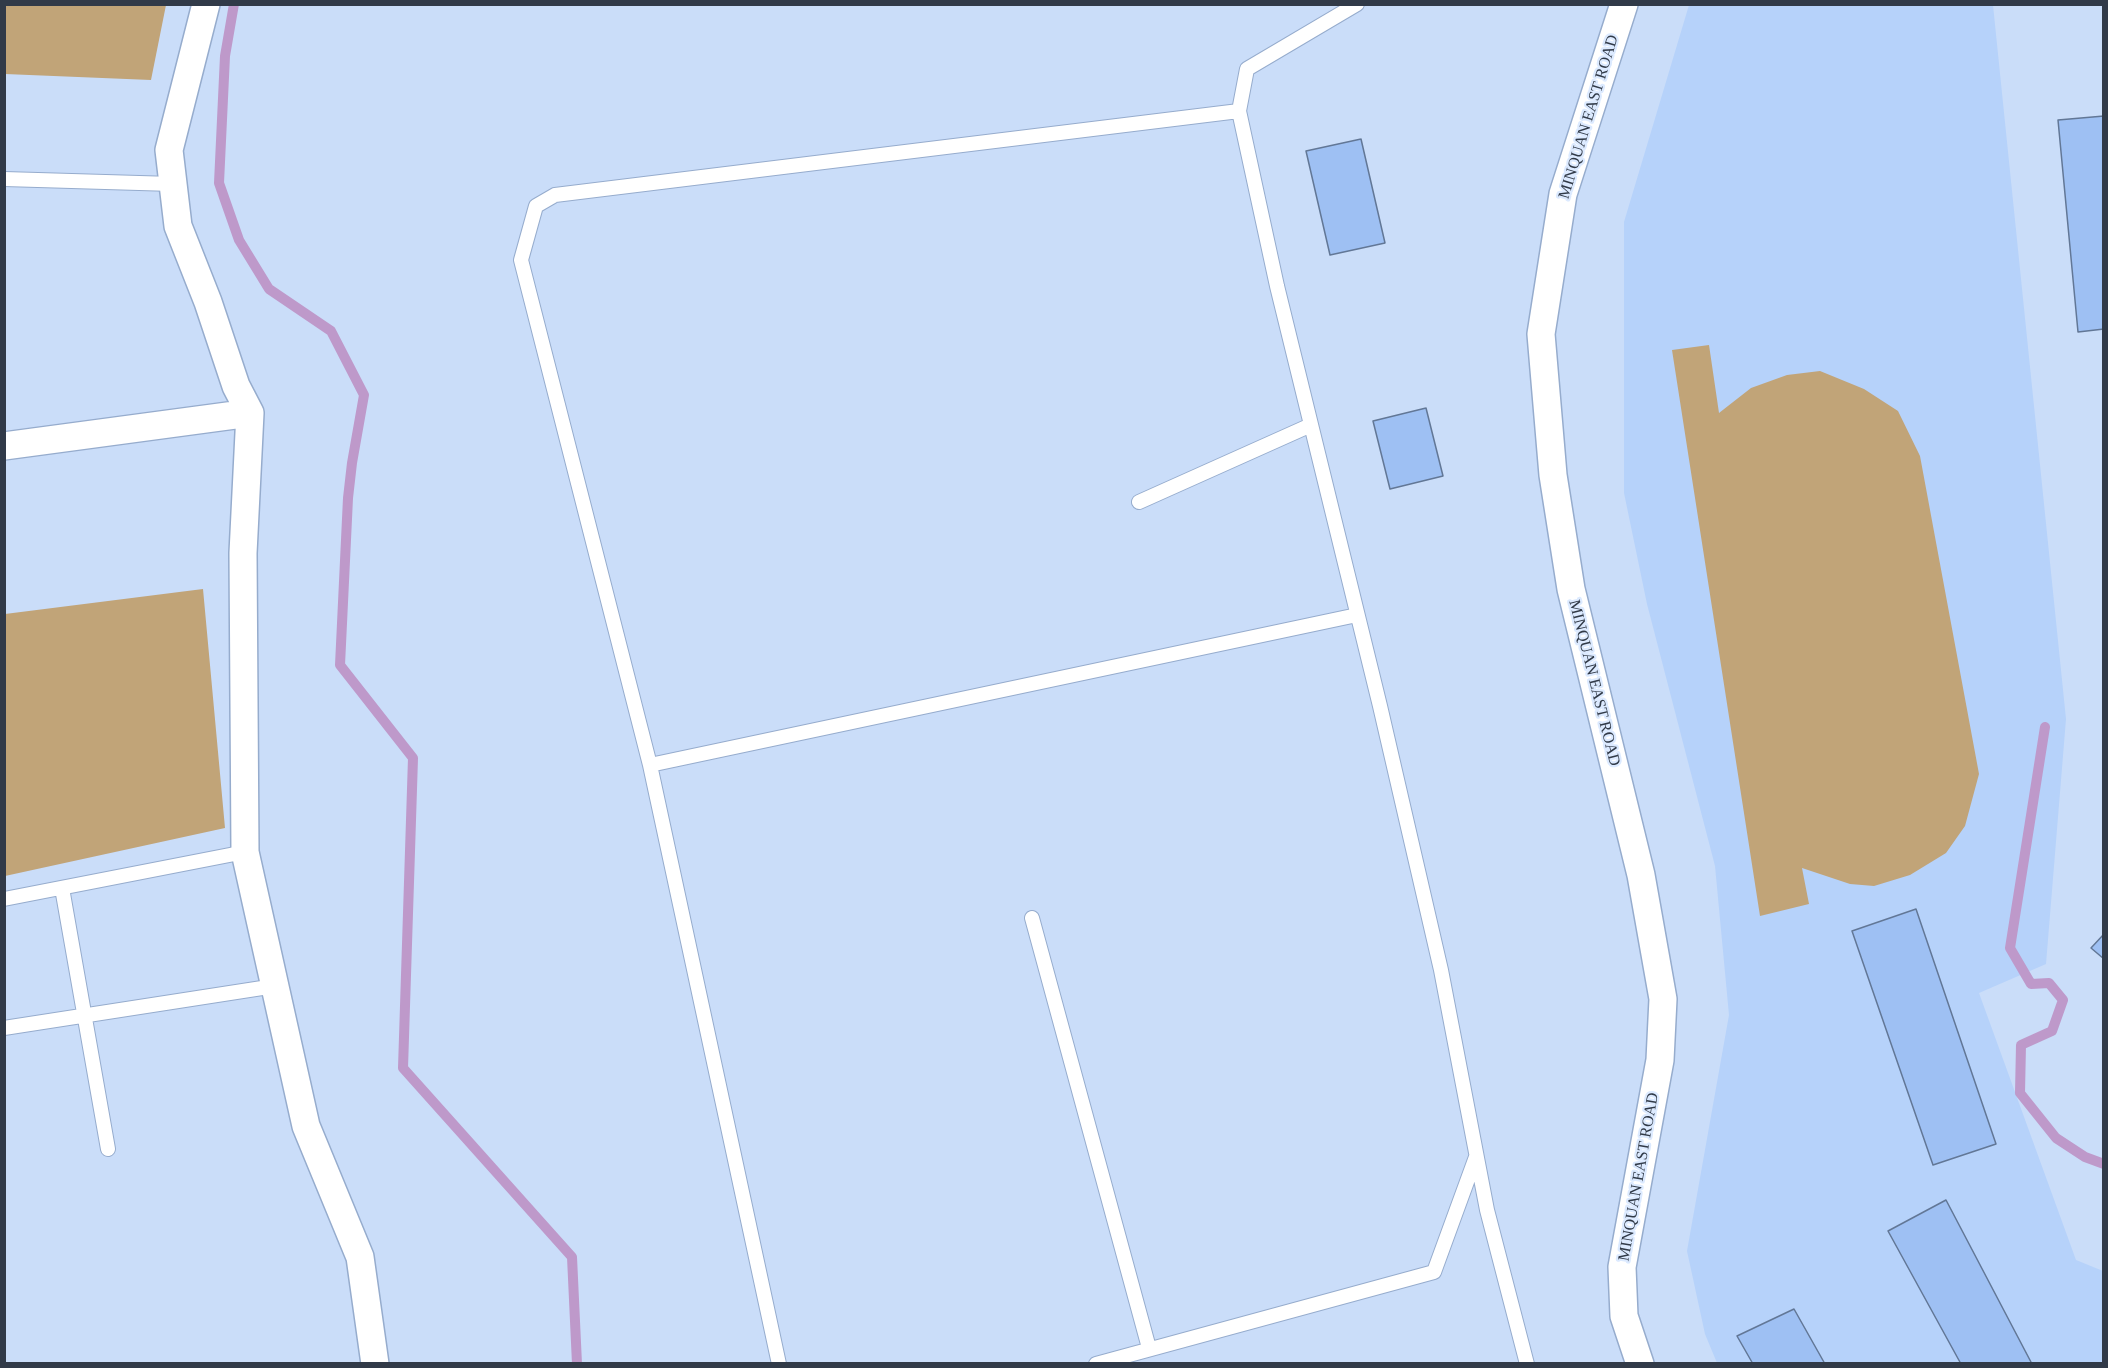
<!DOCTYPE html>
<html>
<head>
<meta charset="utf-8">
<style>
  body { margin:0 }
  #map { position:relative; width:2108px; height:1368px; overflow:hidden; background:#caddf9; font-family:"Times New Roman",serif }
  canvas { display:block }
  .frame { position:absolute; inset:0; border:6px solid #313a48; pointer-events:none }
</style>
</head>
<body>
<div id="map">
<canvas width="2108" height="1368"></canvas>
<div class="frame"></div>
</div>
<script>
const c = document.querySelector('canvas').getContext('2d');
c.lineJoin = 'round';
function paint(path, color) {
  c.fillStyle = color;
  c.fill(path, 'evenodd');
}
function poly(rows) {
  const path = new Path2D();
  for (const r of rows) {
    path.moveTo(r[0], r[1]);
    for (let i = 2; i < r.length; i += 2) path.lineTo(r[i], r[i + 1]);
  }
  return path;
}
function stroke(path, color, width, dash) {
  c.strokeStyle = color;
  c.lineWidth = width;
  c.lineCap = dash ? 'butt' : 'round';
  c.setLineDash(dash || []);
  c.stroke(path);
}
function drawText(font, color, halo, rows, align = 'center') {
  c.font = font + ' "Times New Roman",serif';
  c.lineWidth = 4.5;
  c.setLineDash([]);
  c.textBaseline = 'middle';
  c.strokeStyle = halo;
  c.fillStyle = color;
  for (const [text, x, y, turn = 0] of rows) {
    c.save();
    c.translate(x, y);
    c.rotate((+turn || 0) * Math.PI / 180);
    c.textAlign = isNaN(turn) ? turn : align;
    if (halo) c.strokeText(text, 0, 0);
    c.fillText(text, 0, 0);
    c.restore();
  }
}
paint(poly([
  [1689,5,1993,5,2066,719,2046,964,1979,993,2076,1260,2103,1271,2103,1363,1717,1363,1705,1334,1687,1251,1729,1015,1715,866,1647,604,1624,493,1624,222]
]), '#b6d2fa');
paint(poly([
  [5,4,166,5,151,80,5,74],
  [1709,345,1719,413,1751,388,1787,375,1820,371,1864,389,1898,411,1920,456,1979,774,1965,826,1946,853,1910,875,1874,886,1850,884,1802,868,1809,904,1760,916,1672,350],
  [203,589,225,828,5,876,5,614]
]), '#c1a478');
stroke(poly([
  [234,4,225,56,219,183,239,240,269,289,331,331,364,395,352,463,348,498,340,665,413,758,403,1068,572,1257,577,1364],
  [2045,727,2010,948,2031,984,2049,983,2063,1000,2052,1031,2021,1045,2020,1093,2056,1138,2085,1157,2104,1164]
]), '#be99ca', 10);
const building = poly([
  [2104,116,2104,329,2078,332,2058,120,2104,116],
  [1361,139,1385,243,1330,255,1306,151,1361,139],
  [1426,408,1443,476,1390,489,1373,421,1426,408],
  [1916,909,1996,1144,1933,1165,1852,931,1916,909],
  [2104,934,2104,959,2091,948,2104,934],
  [1946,1200,2032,1364,1961,1364,1888,1231,1946,1200],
  [1794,1309,1825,1364,1753,1364,1737,1336,1794,1309]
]);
paint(building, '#9ec0f3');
stroke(building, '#627796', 1.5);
const lane = poly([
  [1357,4,1247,69,1239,111,1277,286,1380,706,1441,970,1487,1210,1527,1364],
  [4,179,173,184],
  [1139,502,1311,425],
  [650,765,1357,615],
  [62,888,108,1149],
  [4,899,245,852],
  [1032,918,1149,1348],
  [4,1028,275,986],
  [779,1364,650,765,521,260,536,206,555,195,1239,111],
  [1096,1364,1434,1272,1476,1157]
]);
const street = poly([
  [206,4,169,150,178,226,208,302,236,386,250,413,243,553,245,852,306,1126,360,1257,375,1364],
  [1624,4,1563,194,1541,334,1553,475,1571,589,1641,875,1663,999,1660,1060,1622,1267,1624,1316,1640,1364],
  [4,446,250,413]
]);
stroke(lane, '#96accd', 16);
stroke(street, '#96accd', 30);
stroke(lane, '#fff', 14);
stroke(street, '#fff', 27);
drawText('16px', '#313a48', '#dceaff', [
  ["MINQUAN EAST ROAD",1589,117,-73],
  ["MINQUAN EAST ROAD",1594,683,76],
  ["MINQUAN EAST ROAD",1639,1177,-80]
]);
</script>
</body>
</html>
